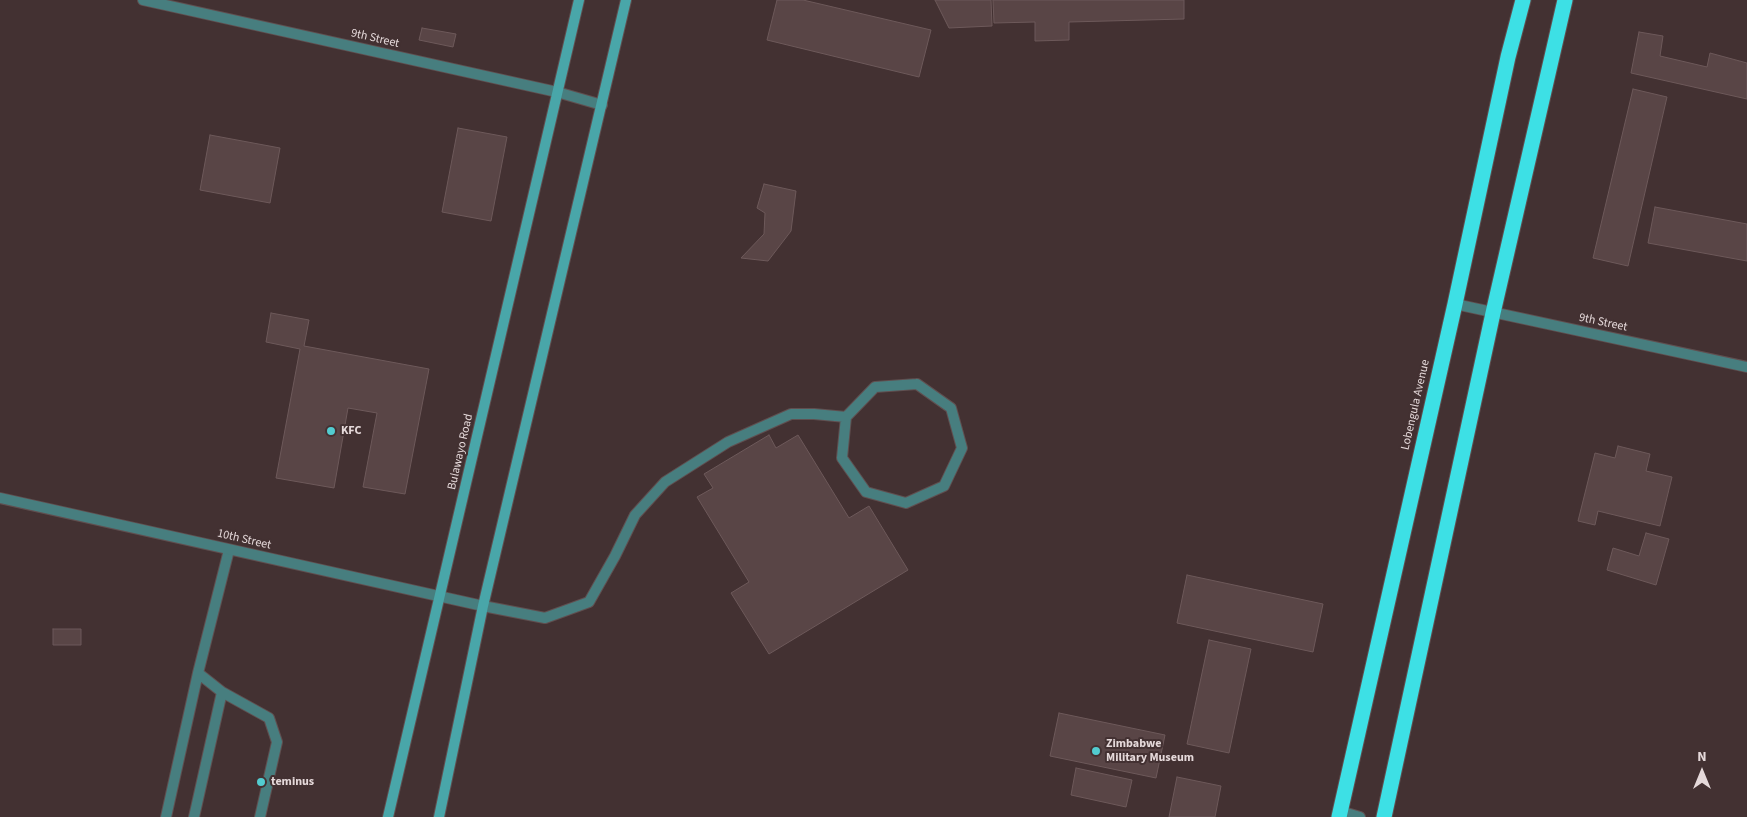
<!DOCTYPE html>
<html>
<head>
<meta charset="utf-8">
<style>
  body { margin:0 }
  #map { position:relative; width:1747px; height:817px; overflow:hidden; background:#433132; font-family:"Source Sans 3",sans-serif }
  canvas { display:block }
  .north { position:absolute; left:1677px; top:747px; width:50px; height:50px; -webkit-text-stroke:4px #433132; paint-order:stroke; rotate:0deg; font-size:14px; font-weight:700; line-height:20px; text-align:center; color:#e5d9da }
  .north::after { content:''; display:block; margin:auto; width:18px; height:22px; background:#e5d9da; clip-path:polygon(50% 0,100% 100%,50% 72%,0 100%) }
</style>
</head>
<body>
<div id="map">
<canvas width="1747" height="817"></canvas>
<div class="north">N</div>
</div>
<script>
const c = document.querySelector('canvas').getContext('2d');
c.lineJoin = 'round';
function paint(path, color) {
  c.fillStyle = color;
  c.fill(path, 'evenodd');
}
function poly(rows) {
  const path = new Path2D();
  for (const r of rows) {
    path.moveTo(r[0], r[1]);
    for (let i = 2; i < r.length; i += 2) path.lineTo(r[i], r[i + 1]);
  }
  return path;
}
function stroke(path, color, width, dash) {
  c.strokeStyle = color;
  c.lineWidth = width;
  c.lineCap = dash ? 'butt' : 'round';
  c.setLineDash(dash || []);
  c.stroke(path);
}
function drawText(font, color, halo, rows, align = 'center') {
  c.font = font + ' "Source Sans 3",sans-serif';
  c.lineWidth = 4;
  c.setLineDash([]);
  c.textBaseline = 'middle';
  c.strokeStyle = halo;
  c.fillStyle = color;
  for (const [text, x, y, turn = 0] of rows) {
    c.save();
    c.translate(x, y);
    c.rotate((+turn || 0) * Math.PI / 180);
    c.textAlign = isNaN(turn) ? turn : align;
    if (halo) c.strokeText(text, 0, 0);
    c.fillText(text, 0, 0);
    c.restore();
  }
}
const building = poly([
  [777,0,803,0,931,30,919,77,767,40,777,0],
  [935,0,991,0,992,26,949,28,935,0],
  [993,0,1184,0,1184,19,1069,22,1069,40,1035,41,1035,22,994,23,993,0],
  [422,28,456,34,453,47,419,40,422,28],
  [1639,32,1663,36,1660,56,1707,67,1710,53,1747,63,1747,99,1631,73,1639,32],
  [1633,89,1667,97,1628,266,1593,258,1633,89],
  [458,128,507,137,491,221,442,212,458,128],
  [210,135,280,148,270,203,200,190,210,135],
  [764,184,796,191,791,231,768,261,741,258,764,234,765,213,757,208,764,184],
  [1655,207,1747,224,1747,261,1648,243,1655,207],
  [271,313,309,320,304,346,429,369,405,494,363,487,377,413,348,408,334,488,276,478,300,349,266,342,271,313],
  [769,435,776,448,798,435,849,518,869,506,908,570,769,654,731,593,749,582,697,497,713,488,704,474,769,435],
  [1618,446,1650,454,1646,471,1672,477,1660,526,1598,511,1595,525,1578,521,1595,453,1615,458,1618,446],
  [1646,533,1669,539,1656,585,1607,570,1613,548,1639,556,1646,533],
  [1187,575,1323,604,1313,652,1177,623,1187,575],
  [53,629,81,629,81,645,53,645,53,629],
  [1209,640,1251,649,1229,753,1187,744,1209,640],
  [1059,713,1165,735,1156,778,1050,756,1059,713],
  [1076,768,1132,780,1126,807,1071,795,1076,768],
  [1177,777,1221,786,1215,817,1169,817,1177,777]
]);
paint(building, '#594546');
stroke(building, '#6d595a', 1);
const lane = poly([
  [917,384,951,408,962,448,944,486,906,503,866,492,842,458,846,417,875,387,917,384],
  [483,606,545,618,589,602,615,556,635,515,665,482,728,442,791,414,814,414,846,417],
  [198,673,222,692,269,718,277,742,260,817],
  [166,817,198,673,229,550],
  [194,817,222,692]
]);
const street = poly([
  [143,0,557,92,602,105],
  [1455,304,1747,367],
  [0,498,483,606],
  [1340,811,1360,817]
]);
const secondary = poly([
  [388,817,579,0],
  [439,817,483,606,626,0]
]);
const highway = poly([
  [1339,817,1455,304,1508,57,1523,0],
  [1384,817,1493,313,1565,0]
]);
stroke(lane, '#604f50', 12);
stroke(street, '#604f50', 12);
stroke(secondary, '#604f50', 12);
stroke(highway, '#604f50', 17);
stroke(lane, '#477e7f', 10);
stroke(street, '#477e7f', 10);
stroke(secondary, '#49a6a9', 10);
stroke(highway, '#3de0e5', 15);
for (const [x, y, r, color] of [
  [331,431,5,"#52ccd0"],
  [1096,751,5,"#52ccd0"],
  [261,782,5,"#52ccd0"]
]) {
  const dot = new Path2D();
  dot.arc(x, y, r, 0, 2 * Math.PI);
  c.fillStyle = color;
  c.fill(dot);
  stroke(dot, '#433132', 2);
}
drawText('12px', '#e5d9da', '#433132', [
  ["9th Street",375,39,13],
  ["9th Street",1603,323,12],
  ["Lobengula Avenue",1416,405,-77],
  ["Bulawayo Road",461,452,-77],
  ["10th Street",244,540,13]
]);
drawText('bold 12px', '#e5d9da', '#433132', [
  ["KFC",341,431],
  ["Zimbabwe",1106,744],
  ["Military Museum",1106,758],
  ["teminus",271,782]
], 'left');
</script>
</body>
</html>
